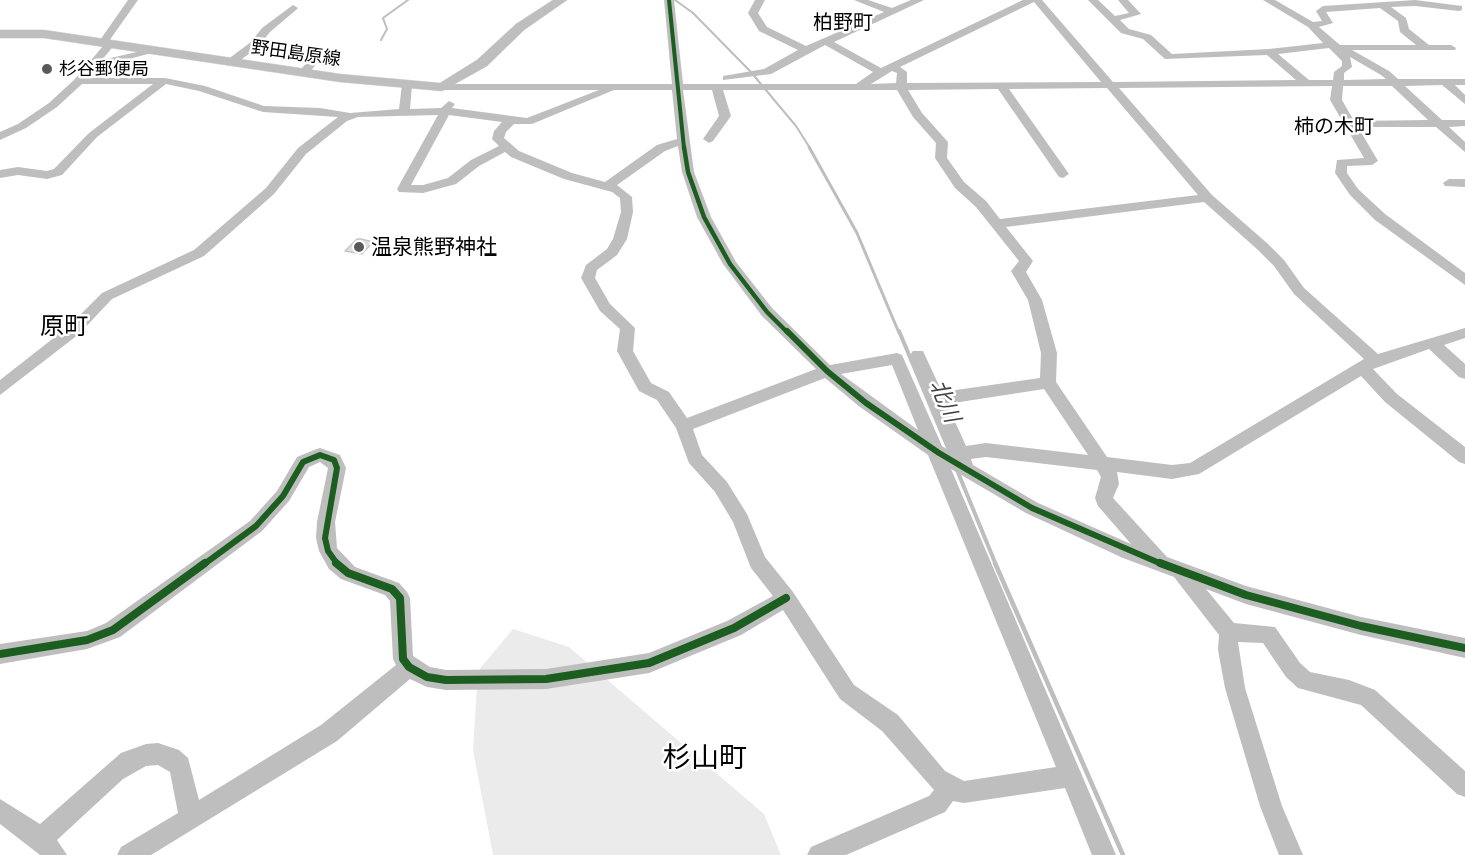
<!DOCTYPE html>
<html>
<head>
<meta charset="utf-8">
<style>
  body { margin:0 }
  canvas { display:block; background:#fff }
</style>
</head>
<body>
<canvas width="1465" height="855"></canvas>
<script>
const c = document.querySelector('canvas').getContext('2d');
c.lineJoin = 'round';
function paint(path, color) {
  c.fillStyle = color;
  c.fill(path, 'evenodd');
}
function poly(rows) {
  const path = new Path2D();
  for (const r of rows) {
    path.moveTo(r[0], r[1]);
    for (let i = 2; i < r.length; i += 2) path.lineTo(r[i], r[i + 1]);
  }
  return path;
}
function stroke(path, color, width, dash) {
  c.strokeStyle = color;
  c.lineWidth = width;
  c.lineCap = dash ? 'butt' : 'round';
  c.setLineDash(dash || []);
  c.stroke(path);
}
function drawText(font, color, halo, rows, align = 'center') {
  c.font = font + ' Ubuntu,"Noto Sans JP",sans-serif';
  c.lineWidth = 5;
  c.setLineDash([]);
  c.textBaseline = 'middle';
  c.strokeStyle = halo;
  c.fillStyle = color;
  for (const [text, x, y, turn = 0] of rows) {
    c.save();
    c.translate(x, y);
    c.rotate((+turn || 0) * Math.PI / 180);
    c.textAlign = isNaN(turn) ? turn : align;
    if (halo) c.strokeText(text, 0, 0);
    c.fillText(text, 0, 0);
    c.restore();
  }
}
paint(poly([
  [513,629,569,647,764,814,781,855,493,855,473,750,478,671]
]), '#ebebeb');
stroke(poly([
  [675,0,693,13,750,71,796,126,810,148],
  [381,40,387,29,383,18,408,0]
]), '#bebebe', 2);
stroke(poly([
  [809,147,857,233,899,333]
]), '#bebebe', 3);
stroke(poly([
  [899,331,951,455],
  [957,470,996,565]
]), '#bebebe', 4);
stroke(poly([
  [995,563,1123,855]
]), '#bebebe', 4.5);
const building = poly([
  [357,239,361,239,373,242,362,254,345,251,357,239]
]);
paint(building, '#dfdfdf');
stroke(building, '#c6c6c6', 1.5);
const major = poly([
  [553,0,567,0,524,30,487,66,442,91,340,82,44,38,0,38,0,30,44,30,340,74,440,83,477,60,516,24,553,0]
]);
stroke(major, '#dbdbdb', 1);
paint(poly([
  [128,0,138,0,109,41,115,44,102,60,154,48,159,51,95,68,87,78,165,78,205,86,264,106,320,108,350,113,399,109,402,85,407,82,412,85,410,109,441,108,449,101,455,104,452,108,527,118,599,90,442,90,437,87,442,84,672,84,664,0,674,0,683,84,856,84,873,72,825,45,771,74,723,80,723,76,764,69,798,50,759,31,748,13,755,0,765,0,758,13,767,27,806,46,884,12,854,0,868,0,892,8,911,0,924,0,834,42,881,68,1023,0,1042,0,1113,82,1296,80,1267,55,1165,59,1143,39,1121,33,1088,0,1098,0,1115,16,1129,13,1118,0,1128,0,1141,14,1120,20,1129,29,1151,35,1172,54,1269,49,1323,43,1308,27,1263,0,1275,0,1313,22,1322,21,1316,11,1323,6,1415,0,1462,6,1462,10,1459,11,1415,6,1391,7,1406,18,1409,29,1429,45,1451,45,1456,48,1455,50,1352,50,1389,71,1398,79,1465,79,1465,85,1455,85,1465,95,1465,104,1442,85,1405,86,1442,120,1465,120,1465,126,1449,127,1465,142,1465,152,1436,127,1358,127,1378,161,1372,165,1347,166,1347,173,1358,189,1385,214,1465,273,1465,285,1375,220,1350,195,1335,173,1337,160,1364,158,1330,100,1332,86,1119,88,1212,195,1268,244,1284,260,1304,288,1378,354,1465,328,1465,338,1444,345,1465,364,1465,379,1459,377,1429,349,1373,369,1397,394,1465,447,1465,464,1459,462,1385,402,1361,376,1199,474,1172,479,1117,472,1119,484,1113,498,1167,557,1246,586,1361,617,1465,638,1465,658,1361,635,1246,604,1206,589,1234,623,1275,627,1300,663,1310,672,1349,680,1375,690,1465,771,1465,797,1457,794,1361,705,1298,688,1286,677,1263,643,1238,642,1245,688,1282,806,1303,855,1279,855,1260,806,1225,688,1218,650,1219,635,1174,577,1123,558,1026,513,951,469,1116,855,1092,855,1065,788,964,803,953,801,945,812,846,855,807,855,811,847,929,796,934,790,882,731,840,699,783,610,741,635,649,673,546,689,446,690,427,687,410,679,337,741,151,855,117,855,121,847,178,813,170,772,158,765,146,766,123,779,57,840,67,855,40,855,0,824,0,799,40,824,121,753,146,744,158,743,179,750,188,758,199,800,321,725,396,665,393,659,390,601,385,595,341,579,329,569,319,551,316,538,317,522,328,468,320,462,309,467,289,501,262,531,120,637,87,649,0,664,0,644,87,631,106,623,250,521,277,491,297,457,314,450,320,448,340,455,346,468,335,522,337,548,355,567,399,583,407,592,410,598,413,656,430,667,446,670,546,669,649,653,727,621,773,596,751,568,733,522,715,492,689,463,676,428,657,400,639,391,617,351,620,329,600,311,581,278,586,265,607,249,613,239,621,212,620,198,612,192,564,179,511,157,505,152,479,166,456,184,423,193,399,192,397,189,438,115,358,117,347,121,306,154,274,194,204,256,112,299,79,334,0,395,0,380,69,326,102,293,194,250,266,188,298,148,338,117,263,112,199,91,166,84,97,137,62,175,47,179,18,175,0,178,0,170,18,167,47,171,54,169,89,133,153,84,82,84,57,107,26,128,0,140,0,132,18,124,49,103,75,79,103,46,98,43,128,0],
  [1034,2,1101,82,907,83,907,72,900,67,1034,2],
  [1380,8,1398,21,1400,32,1416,45,1340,45,1319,27,1333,23,1326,12,1380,8],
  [1329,48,1342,61,1342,66,1334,72,1333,80,1309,80,1278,54,1329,48],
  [1350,57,1381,75,1386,79,1344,80,1344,73,1352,67,1350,57],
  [892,71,897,73,896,83,871,84,892,71],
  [1343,86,1392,86,1428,120,1354,121,1342,100,1343,86],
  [1107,88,1198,195,1000,219,986,201,964,182,947,158,948,142,922,113,908,90,998,89,1059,177,1063,178,1069,174,1009,89,1107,88],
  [614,90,672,90,677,139,657,145,605,182,572,173,519,151,504,138,506,132,514,124,532,124,614,90],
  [683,90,712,90,719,116,703,139,709,143,713,141,731,116,723,90,897,90,913,117,936,143,935,158,955,188,976,207,1019,261,1011,271,1028,300,1041,353,1040,378,942,392,923,351,913,351,910,355,951,452,942,446,902,355,897,353,830,365,772,308,736,262,711,217,694,172,683,90],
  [449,115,502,122,494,131,492,139,499,146,471,160,448,178,423,185,411,185,449,115],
  [678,146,682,172,697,217,723,264,762,316,816,369,687,418,669,392,651,383,633,351,635,328,610,304,595,278,597,270,617,255,627,239,633,212,632,197,617,185,665,151,678,146],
  [1204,202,1258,250,1274,266,1294,294,1364,359,1190,463,1172,465,1107,457,1056,382,1057,353,1042,300,1026,272,1033,261,1006,227,1204,202],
  [892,365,918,430,841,374,892,365],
  [825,378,860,407,928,455,1056,767,964,781,945,771,898,715,854,685,793,592,765,557,747,514,727,482,702,455,693,429,825,378],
  [1044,389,1088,455,986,443,966,446,947,404,1044,389],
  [986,457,1097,470,1101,477,1095,498,1098,506,1131,544,1038,503,973,465,971,459,986,457],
  [293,5,298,8,296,10,270,32,261,43,319,58,320,60,307,75,298,73,308,61,257,48,235,64,227,64,227,60,251,42,262,28,293,5],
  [1449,179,1465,179,1465,187,1445,186,1443,183,1449,179]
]), '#bebebe');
paint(major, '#bebebe');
stroke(poly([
  [669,0,684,148]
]), '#1b5e20', 4);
stroke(poly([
  [684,147,688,172,704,217,730,264,767,312,788,333]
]), '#1b5e20', 4.5);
stroke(poly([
  [787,331,827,371,866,403,939,453,1032,508,1164,565],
  [203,565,256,526,283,496,303,462,320,455,334,460,337,468,325,538,328,551,338,565]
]), '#1b5e20', 6);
stroke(poly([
  [336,563,348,573,392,589,400,598,403,659,409,667,427,677,446,680,546,679,649,663,734,628,786,598],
  [1160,563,1246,595,1361,626,1465,648],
  [0,654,87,640,113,630,205,563]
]), '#1b5e20', 8);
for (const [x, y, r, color] of [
  [47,69,6,"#595959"],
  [359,247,6,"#595959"]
]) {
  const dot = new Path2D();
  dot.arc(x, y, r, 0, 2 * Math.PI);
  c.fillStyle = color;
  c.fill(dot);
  stroke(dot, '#fff', 2);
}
drawText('18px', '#000', '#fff', [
  ["野田島原線",296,53,8]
]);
drawText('18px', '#000', '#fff', [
  ["杉谷郵便局",59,69]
], 'left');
drawText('20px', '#000', '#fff', [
  ["柏野町",843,22],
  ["柿の木町",1334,126]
]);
drawText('21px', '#000', '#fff', [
  ["温泉熊野神社",371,247]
], 'left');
drawText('italic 22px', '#434343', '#fff', [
  ["北川",945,401,67]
]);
drawText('24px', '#000', '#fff', [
  ["原町",64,326]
]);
drawText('28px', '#000', '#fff', [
  ["杉山町",705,758]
]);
</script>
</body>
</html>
